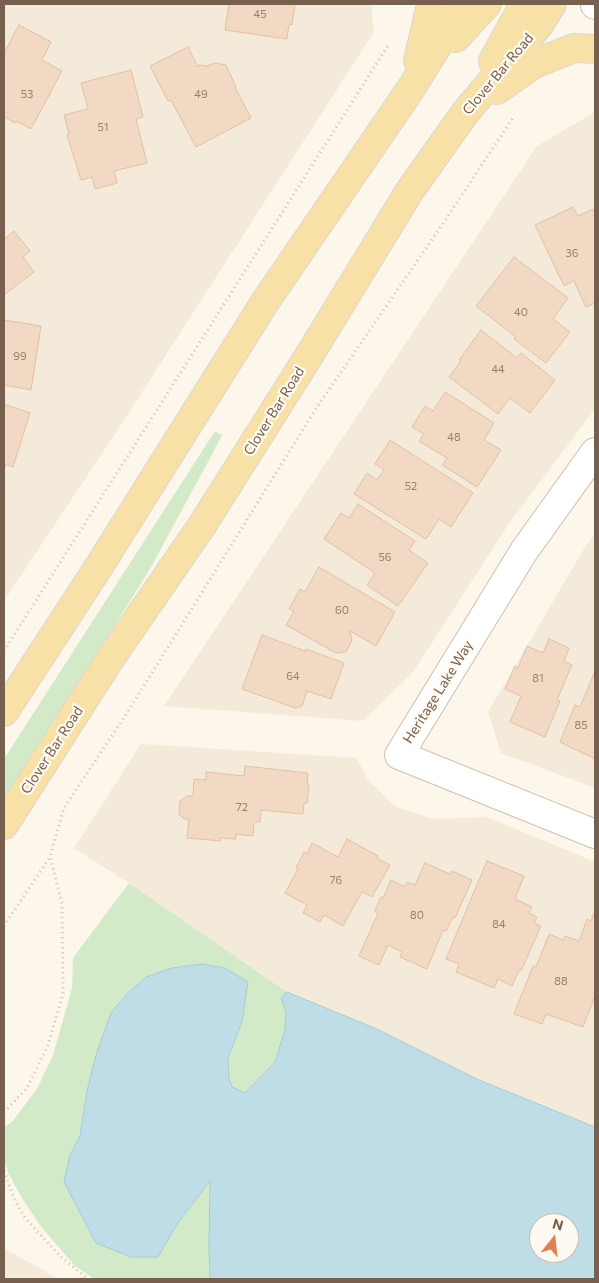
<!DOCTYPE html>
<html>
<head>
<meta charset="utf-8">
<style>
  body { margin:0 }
  #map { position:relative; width:599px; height:1283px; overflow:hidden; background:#fcf7ea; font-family:Commissioner,sans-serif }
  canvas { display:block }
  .frame { position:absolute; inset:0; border:5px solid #77604e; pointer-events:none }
  .north { position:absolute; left:529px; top:1213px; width:50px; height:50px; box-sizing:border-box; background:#fffaf1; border:1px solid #c9bcb0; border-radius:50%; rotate:16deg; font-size:14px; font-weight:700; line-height:20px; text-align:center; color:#77604e }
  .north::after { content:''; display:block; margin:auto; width:18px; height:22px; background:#e28054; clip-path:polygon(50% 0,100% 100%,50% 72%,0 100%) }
</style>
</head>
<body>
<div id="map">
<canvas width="599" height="1283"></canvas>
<div class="frame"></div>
<div class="north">N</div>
</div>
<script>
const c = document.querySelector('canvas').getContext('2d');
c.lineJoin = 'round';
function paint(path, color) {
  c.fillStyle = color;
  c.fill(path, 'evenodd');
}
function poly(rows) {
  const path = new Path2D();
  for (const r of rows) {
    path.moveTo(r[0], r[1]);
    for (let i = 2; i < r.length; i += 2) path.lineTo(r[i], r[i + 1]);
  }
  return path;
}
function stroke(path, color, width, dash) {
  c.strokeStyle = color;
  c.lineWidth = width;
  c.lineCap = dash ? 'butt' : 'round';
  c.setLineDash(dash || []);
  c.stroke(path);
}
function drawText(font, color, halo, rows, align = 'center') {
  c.font = font + ' Commissioner,sans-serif';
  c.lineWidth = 4.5;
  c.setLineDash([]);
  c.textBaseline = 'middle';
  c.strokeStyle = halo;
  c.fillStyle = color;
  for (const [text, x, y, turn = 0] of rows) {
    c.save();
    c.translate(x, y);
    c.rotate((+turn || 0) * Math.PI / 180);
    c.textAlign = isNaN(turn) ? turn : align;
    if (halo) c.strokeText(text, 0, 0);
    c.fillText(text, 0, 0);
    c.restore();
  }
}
paint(poly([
  [4,4,371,4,374,32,117,431,4,601],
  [595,112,595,409,508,525,413,672,363,721,164,706,537,146],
  [595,534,595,788,501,753,488,712,585,547],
  [141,744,357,758,367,779,396,807,433,819,487,817,595,862,595,1127,479,1080,377,1029,287,992,129,883,74,848],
  [4,1248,5,1249,59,1279,4,1279]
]), '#f4ead9');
paint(poly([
  [215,431,222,435,216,447,150,569,4,803,4,759],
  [129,883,287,992,281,998,286,1012,285,1030,275,1062,245,1093,232,1087,228,1079,228,1058,242,1022,225,968,201,964,172,968,96,1055,87,1091,80,1136,70,1155,158,1257,177,1224,210,1181,209,1247,210,1279,94,1279,75,1266,42,1228,23,1200,8,1173,4,1159,4,1127,13,1121,38,1087,53,1055,72,988,73,958]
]), '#d3eac8');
const water = poly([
  [201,964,225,968,248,982,242,1022,228,1058,229,1079,232,1087,245,1093,275,1062,285,1030,286,1012,281,998,287,992,377,1029,479,1080,595,1127,595,1279,210,1279,209,1247,210,1181,177,1224,158,1257,131,1257,96,1243,64,1182,70,1155,80,1136,87,1091,96,1055,111,1013,127,994,146,977,172,968,201,964],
  [539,1223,569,1223,569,1253,539,1253,539,1223]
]);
paint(water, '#bfdde6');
stroke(water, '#a5cbd8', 1);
const building = poly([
  [224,4,295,4,292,25,289,24,287,39,225,30,229,4,224,4],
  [19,25,51,42,42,60,62,71,31,129,16,121,15,123,4,117,4,53,19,25],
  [188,47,198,67,199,65,207,66,215,63,226,65,236,87,235,87,251,118,196,147,171,100,168,101,150,66,188,47],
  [131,70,143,117,136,119,147,163,114,171,117,183,95,189,92,177,81,180,67,135,69,134,64,115,88,109,81,83,131,70],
  [573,207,578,216,593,209,595,214,595,303,586,307,574,281,564,286,535,225,573,207],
  [14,231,30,251,23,257,34,272,4,295,4,239,14,231],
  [514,257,568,298,553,319,570,332,546,363,514,339,516,337,476,306,514,257],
  [4,320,41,326,31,390,4,385,4,320],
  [481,330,517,358,521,353,555,380,530,413,510,398,498,414,449,377,461,361,459,360,481,330],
  [445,392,494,423,484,440,501,450,477,487,442,465,447,458,419,441,424,434,412,427,425,406,433,411,445,392],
  [4,404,30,413,13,467,6,464,4,470,4,404],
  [390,440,473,493,451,527,439,519,426,539,354,494,367,473,377,480,384,470,375,464,390,440],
  [358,504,415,541,409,550,428,563,398,606,367,585,375,573,324,539,341,513,349,518,358,504],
  [319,567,395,612,376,646,350,631,352,640,346,652,336,653,286,625,294,611,289,609,300,589,305,592,319,567],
  [262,635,305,651,306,649,344,663,331,699,307,691,302,706,295,708,242,689,262,635],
  [549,639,569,648,564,662,572,665,557,700,560,701,545,737,510,722,521,696,505,689,515,666,518,668,527,646,543,653,549,639],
  [595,671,595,759,560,742,575,705,580,707,595,671],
  [245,766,308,773,307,785,309,785,307,803,304,803,303,814,261,810,260,822,254,822,253,836,236,834,236,839,221,838,220,841,187,838,189,819,184,819,179,814,180,801,187,796,193,796,194,779,206,780,206,772,244,776,245,766],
  [347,839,378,856,377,858,390,865,372,897,362,892,343,926,324,915,320,922,303,913,307,905,285,893,298,869,296,868,304,852,307,854,312,843,338,857,347,839],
  [487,861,524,876,515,899,532,907,529,913,537,917,534,923,541,926,521,971,519,970,512,986,498,979,494,988,456,972,459,964,446,959,487,861],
  [425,863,450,874,452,871,472,880,455,918,453,917,446,931,443,930,427,969,400,957,402,952,388,945,379,965,359,956,378,913,375,911,381,897,383,898,391,880,405,887,407,882,415,885,425,863],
  [595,910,595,996,583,1027,546,1014,542,1024,514,1014,533,966,536,967,549,934,563,940,565,936,579,941,587,919,591,921,595,910]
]);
paint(building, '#f1d9c3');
stroke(building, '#e3c1a3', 1);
const minor = poly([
  [595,4,595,5],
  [595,452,524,551,399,755,595,834]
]);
const major = poly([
  [456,38,487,4],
  [418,61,431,4],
  [493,61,524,4],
  [497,90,534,64,574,48,595,49],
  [4,712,96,571,265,302,412,87,463,4],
  [4,825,110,659,201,527,307,359,409,192,465,113,539,25,552,4]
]);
stroke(minor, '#cec0b0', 30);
stroke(major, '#dcd6d1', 30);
stroke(poly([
  [4,651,389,44],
  [4,926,50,857],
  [4,1112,27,1088,48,1045,63,994,62,904,50,856,64,808,127,713,317,407,446,219,514,116],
  [4,1171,14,1199,25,1218,61,1257,88,1279]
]), '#d7bda5', 3, [1, 4]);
stroke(minor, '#fff', 28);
stroke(major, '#f8e1a6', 28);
drawText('11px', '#967e6b', null, [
  ["45",260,14],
  ["53",27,94],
  ["49",201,94],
  ["51",103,127],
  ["36",572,253],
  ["40",521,312],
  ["99",20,356],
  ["44",498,369],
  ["48",454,437],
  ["52",411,486],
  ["56",385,557],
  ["60",342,610],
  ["64",293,676],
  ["81",538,678],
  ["85",581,725],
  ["72",242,807],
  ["76",336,880],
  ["80",417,915],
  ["84",499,924],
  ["88",561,981]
]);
drawText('14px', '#77604e', '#fffaf1', [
  ["Clover Bar Road",498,74,-50],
  ["Clover Bar Road",274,411,-58],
  ["Heritage Lake Way",438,692,-58],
  ["Clover Bar Road",52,750,-57]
]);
</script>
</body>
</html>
